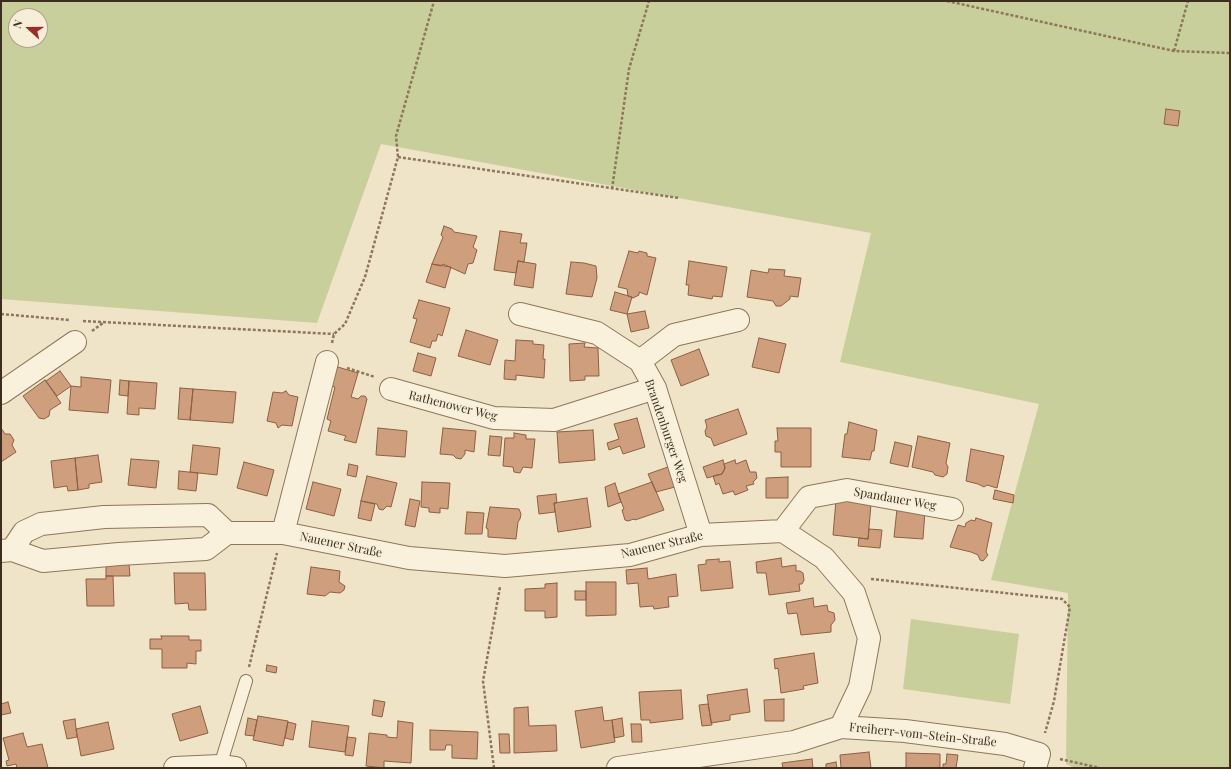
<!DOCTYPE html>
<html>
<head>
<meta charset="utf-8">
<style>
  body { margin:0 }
  #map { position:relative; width:1231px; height:769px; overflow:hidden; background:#f0e4c8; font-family:"Playfair Display",serif }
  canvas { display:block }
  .frame { position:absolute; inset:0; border:2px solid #3d2e20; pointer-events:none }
  .north { position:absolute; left:8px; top:8px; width:40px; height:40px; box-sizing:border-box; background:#f7eed8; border:1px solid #ada18e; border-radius:50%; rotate:291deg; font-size:11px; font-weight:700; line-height:16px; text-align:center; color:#3d2e20 }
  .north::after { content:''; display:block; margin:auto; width:14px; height:18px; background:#9e2a2b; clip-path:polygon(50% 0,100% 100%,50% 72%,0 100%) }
</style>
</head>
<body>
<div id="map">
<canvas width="1231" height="769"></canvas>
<div class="frame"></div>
<div class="north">N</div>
</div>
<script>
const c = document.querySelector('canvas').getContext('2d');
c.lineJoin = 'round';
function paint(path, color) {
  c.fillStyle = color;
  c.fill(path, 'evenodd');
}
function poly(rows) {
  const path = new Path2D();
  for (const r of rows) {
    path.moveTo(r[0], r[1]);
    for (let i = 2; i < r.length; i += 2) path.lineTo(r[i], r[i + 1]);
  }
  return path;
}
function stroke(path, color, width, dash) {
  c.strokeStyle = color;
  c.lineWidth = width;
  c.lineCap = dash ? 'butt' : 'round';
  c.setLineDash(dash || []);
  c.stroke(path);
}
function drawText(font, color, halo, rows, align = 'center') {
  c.font = font + ' "Playfair Display",serif';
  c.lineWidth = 3.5;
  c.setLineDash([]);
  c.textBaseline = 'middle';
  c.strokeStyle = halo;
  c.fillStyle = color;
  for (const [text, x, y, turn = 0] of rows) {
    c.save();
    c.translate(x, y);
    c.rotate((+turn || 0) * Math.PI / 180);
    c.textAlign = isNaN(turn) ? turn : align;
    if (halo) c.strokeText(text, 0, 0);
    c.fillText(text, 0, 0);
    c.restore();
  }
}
paint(poly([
  [1,1,1230,1,1230,768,1075,768,1066,764,1068,593,991,580,1039,404,840,362,871,233,381,144,317,323,1,299],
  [16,16,40,16,40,40,16,40],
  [911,619,1019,634,1010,704,903,689]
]), '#c9cf9b');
const building = poly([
  [1166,109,1180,111,1178,126,1164,124,1166,109],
  [444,226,452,229,454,232,477,236,473,247,477,250,473,263,468,264,465,274,443,264,441,266,432,264,443,237,441,235,444,226],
  [500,231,522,234,520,243,527,243,524,262,518,261,516,273,494,270,500,231],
  [629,251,638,253,639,251,647,253,647,256,656,258,647,295,639,292,639,295,633,298,628,296,627,289,618,287,629,251],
  [518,261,536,264,533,288,514,285,518,261],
  [689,261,727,267,722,297,713,296,712,299,688,295,689,285,686,285,689,261],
  [571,262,584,263,596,266,597,278,592,297,566,294,571,262],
  [432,264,451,267,445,288,426,282,432,264],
  [769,269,785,270,784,276,801,278,798,297,790,296,790,299,781,306,776,306,773,301,747,297,751,270,768,273,769,269],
  [615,292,632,297,627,314,610,310,615,292],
  [419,300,450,308,442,336,438,334,436,341,432,341,430,348,410,342,417,319,413,318,419,300],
  [645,311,649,328,631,332,627,314,645,311],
  [466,330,498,340,490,365,458,356,466,330],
  [759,338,786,344,779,373,752,367,759,338],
  [516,340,533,341,533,344,544,345,543,359,545,359,544,378,516,375,516,380,504,379,505,360,515,361,516,340],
  [585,343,584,347,598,348,599,376,585,376,585,380,570,381,569,344,585,343],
  [699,349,709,375,681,386,671,360,699,349],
  [418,353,436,358,431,376,413,371,418,353],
  [331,365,358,373,351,397,358,399,361,396,365,396,367,399,356,443,344,440,346,436,328,431,331,421,327,419,335,387,327,385,331,365],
  [60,371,71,386,57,396,46,381,60,371],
  [81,377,111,380,108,413,69,410,71,386,81,387,81,377],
  [45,380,61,403,50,410,49,416,44,419,39,418,23,396,45,380],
  [120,380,129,381,128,396,119,395,120,380],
  [129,381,157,383,155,409,139,408,139,415,127,414,129,381],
  [180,388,193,389,190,420,178,419,180,388],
  [193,389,236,392,233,423,190,420,193,389],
  [286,391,289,395,298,397,292,426,282,425,278,428,276,423,267,421,273,392,282,393,286,391],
  [738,409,747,434,714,446,711,438,706,436,705,431,707,427,705,420,738,409],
  [637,418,645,447,623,454,620,446,609,450,607,443,619,439,614,424,637,418],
  [849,422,877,430,874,451,872,451,870,460,842,457,845,434,847,434,849,422],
  [1,428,5,434,10,434,14,440,12,445,16,452,1,462,1,428],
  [378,428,407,431,405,457,376,455,378,428],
  [443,428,476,431,474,452,465,450,465,454,461,459,456,458,453,455,440,454,443,428],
  [777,428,811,428,811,467,781,467,781,452,775,452,775,441,778,441,777,428],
  [593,430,595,460,559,463,557,432,593,430],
  [514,433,526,435,526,439,535,439,532,468,523,467,520,473,514,472,513,467,503,466,505,438,514,438,514,433],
  [490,436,502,437,500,456,488,455,490,436],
  [918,436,950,443,946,463,948,467,947,474,943,477,935,475,933,472,912,467,918,436],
  [895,442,912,446,908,467,890,463,895,442],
  [193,445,220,448,217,475,190,472,193,445],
  [971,449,1004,456,997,488,987,485,984,487,978,484,966,481,971,449],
  [98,455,102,482,89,484,89,488,78,490,75,458,98,455],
  [75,458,78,490,68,491,67,486,54,488,51,461,75,458],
  [131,459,159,461,156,488,128,485,131,459],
  [723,460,725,468,722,474,707,478,703,467,723,460],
  [735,460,736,464,746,460,750,472,756,472,757,478,753,482,754,484,746,486,748,490,735,495,733,491,723,494,719,483,716,485,713,476,722,474,725,468,724,464,735,460],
  [244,462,274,470,267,496,237,488,244,462],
  [349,464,358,466,356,477,347,475,349,464],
  [668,467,675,487,656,492,648,474,668,467],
  [179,471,198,473,196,491,178,489,179,471],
  [367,476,397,483,391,507,387,506,383,510,379,509,377,504,361,501,367,476],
  [788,477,788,498,766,498,766,478,788,477],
  [313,482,341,489,334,516,306,509,313,482],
  [422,482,450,483,448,509,440,508,440,513,429,512,429,508,421,507,422,482],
  [652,482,664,510,635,520,634,519,628,521,625,520,622,510,624,509,618,494,652,482],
  [615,483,621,502,608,507,605,487,615,483],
  [995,490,1014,495,1013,503,993,499,995,490],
  [556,494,557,503,554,503,555,512,539,514,537,496,556,494],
  [587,498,591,527,558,532,554,503,587,498],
  [410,499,420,501,415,527,405,525,410,499],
  [836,500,871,504,868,539,833,535,836,500],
  [361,501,375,504,371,521,358,518,361,501],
  [490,507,519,509,521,514,520,519,518,522,516,539,488,537,488,529,486,528,490,507],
  [897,509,925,511,923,539,894,537,897,509],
  [467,512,484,513,482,534,465,534,467,512],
  [976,518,992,523,986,552,988,555,983,561,980,560,978,555,971,552,950,547,958,525,965,527,966,523,971,520,975,521,976,518],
  [869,529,882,530,880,548,858,546,859,538,868,539,869,529],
  [781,558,782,567,796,565,796,571,800,571,803,573,804,580,802,584,799,584,800,591,769,595,766,573,757,573,756,562,781,558],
  [719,559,719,562,730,561,733,588,701,591,698,565,706,564,706,560,719,559],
  [106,564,129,564,130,576,106,576,106,564],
  [311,567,340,571,339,582,345,586,344,590,340,593,330,592,325,596,307,594,311,567],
  [647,568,648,579,676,574,678,596,668,597,669,607,654,609,653,606,640,607,638,583,627,584,626,570,647,568],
  [174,573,205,573,206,610,189,610,188,603,175,604,174,573],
  [106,576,113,576,114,606,87,606,86,579,106,579,106,576],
  [586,582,616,582,616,615,586,616,586,582],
  [557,583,557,617,545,618,545,611,525,611,525,589,545,588,545,584,557,583],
  [575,591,586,591,586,600,575,600,575,591],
  [813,598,814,607,827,605,828,611,834,613,835,620,831,625,831,632,801,635,797,613,788,614,786,603,813,598],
  [161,636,189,636,189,640,201,640,201,651,196,651,196,664,187,663,187,668,162,668,162,649,150,649,150,639,162,639,161,636],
  [814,653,818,683,803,686,804,689,781,693,778,668,775,669,774,659,814,653],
  [267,665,277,667,276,673,266,671,267,665],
  [747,689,750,712,730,715,730,720,711,723,707,695,747,689],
  [681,690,683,719,650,723,650,720,641,720,639,692,681,690],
  [784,699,784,721,765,721,764,700,784,699],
  [374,700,385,702,382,717,372,715,374,700],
  [8,702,11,713,1,715,1,704,8,702],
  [708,704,712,725,702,726,699,705,708,704],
  [200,706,208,733,180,741,172,714,200,706],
  [528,707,529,726,556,725,557,751,514,753,514,708,528,707],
  [602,707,604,721,612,720,615,742,581,748,575,711,602,707],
  [258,716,288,721,283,746,253,740,258,716],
  [248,718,257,720,254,736,245,735,248,718],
  [622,718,624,736,614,738,612,720,622,718],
  [75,719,77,737,67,739,63,721,75,719],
  [312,721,349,726,345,752,309,747,312,721],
  [398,721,413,723,411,763,384,761,384,768,366,766,369,733,387,735,387,737,397,738,398,721],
  [108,722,114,749,81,756,76,729,108,722],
  [288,722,296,724,293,740,285,738,288,722],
  [631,724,641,724,642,742,632,742,631,724],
  [430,730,478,732,477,759,452,758,452,745,446,745,445,750,430,750,430,730],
  [23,733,27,747,42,744,48,768,17,768,16,764,7,766,6,761,9,760,3,738,23,733],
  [499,734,509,734,510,753,500,753,499,734],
  [347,737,356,738,353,756,345,755,347,737],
  [869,752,871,768,841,768,840,755,869,752],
  [906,753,940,754,940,768,906,768,906,753],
  [947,754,958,755,956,768,943,768,943,764,946,764,947,754],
  [812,759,813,768,783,768,782,763,812,759],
  [836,762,837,768,826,768,826,764,836,762]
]);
paint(building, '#cf9f7d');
stroke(building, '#8d5f41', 1);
const lane = poly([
  [220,766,246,681]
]);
const street = poly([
  [520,314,597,333,640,361,655,388,701,535],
  [640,361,674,335,738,320],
  [391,389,494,418,554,420,655,388],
  [1,393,75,342],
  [783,531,809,497,847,490,952,509],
  [283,533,327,362],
  [12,550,24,532,41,524,104,517,208,515,227,533],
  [1,551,12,550,43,561,119,554,206,549,227,533,283,533,409,558,505,566,630,555,701,535,783,531,824,558,854,593,869,638,860,687,841,727],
  [175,768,220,766,235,768],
  [618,768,794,742,841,727,905,731,1005,744,1039,754,1035,768]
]);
stroke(lane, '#8d765c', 14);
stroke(street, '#8d765c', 24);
stroke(poly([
  [947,1,1174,51,1230,53],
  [1174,51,1188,1],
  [398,157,679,198],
  [612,189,629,69,649,1],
  [1,314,70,320],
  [83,321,334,334],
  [92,331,103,323],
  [332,343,334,334,345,324,365,277,398,157,396,136,434,1],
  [347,368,375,377],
  [871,579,1062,599,1070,607,1054,701,1045,733],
  [249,667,277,553],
  [1060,759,1100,768],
  [494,768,483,681,500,587]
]), '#8d765c', 2.5, [3, 2]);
stroke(lane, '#faf1dc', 12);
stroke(street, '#faf1dc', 22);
drawText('12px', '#3d2e20', '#f7eed8', [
  ["Rathenower Weg",453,406,14],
  ["Brandenburger Weg",666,431,71],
  ["Spandauer Weg",895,499,10],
  ["Nauener Straße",341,545,12],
  ["Nauener Straße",662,545,-13],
  ["Freiherr-vom-Stein-Straße",923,735,6]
]);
</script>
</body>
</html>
